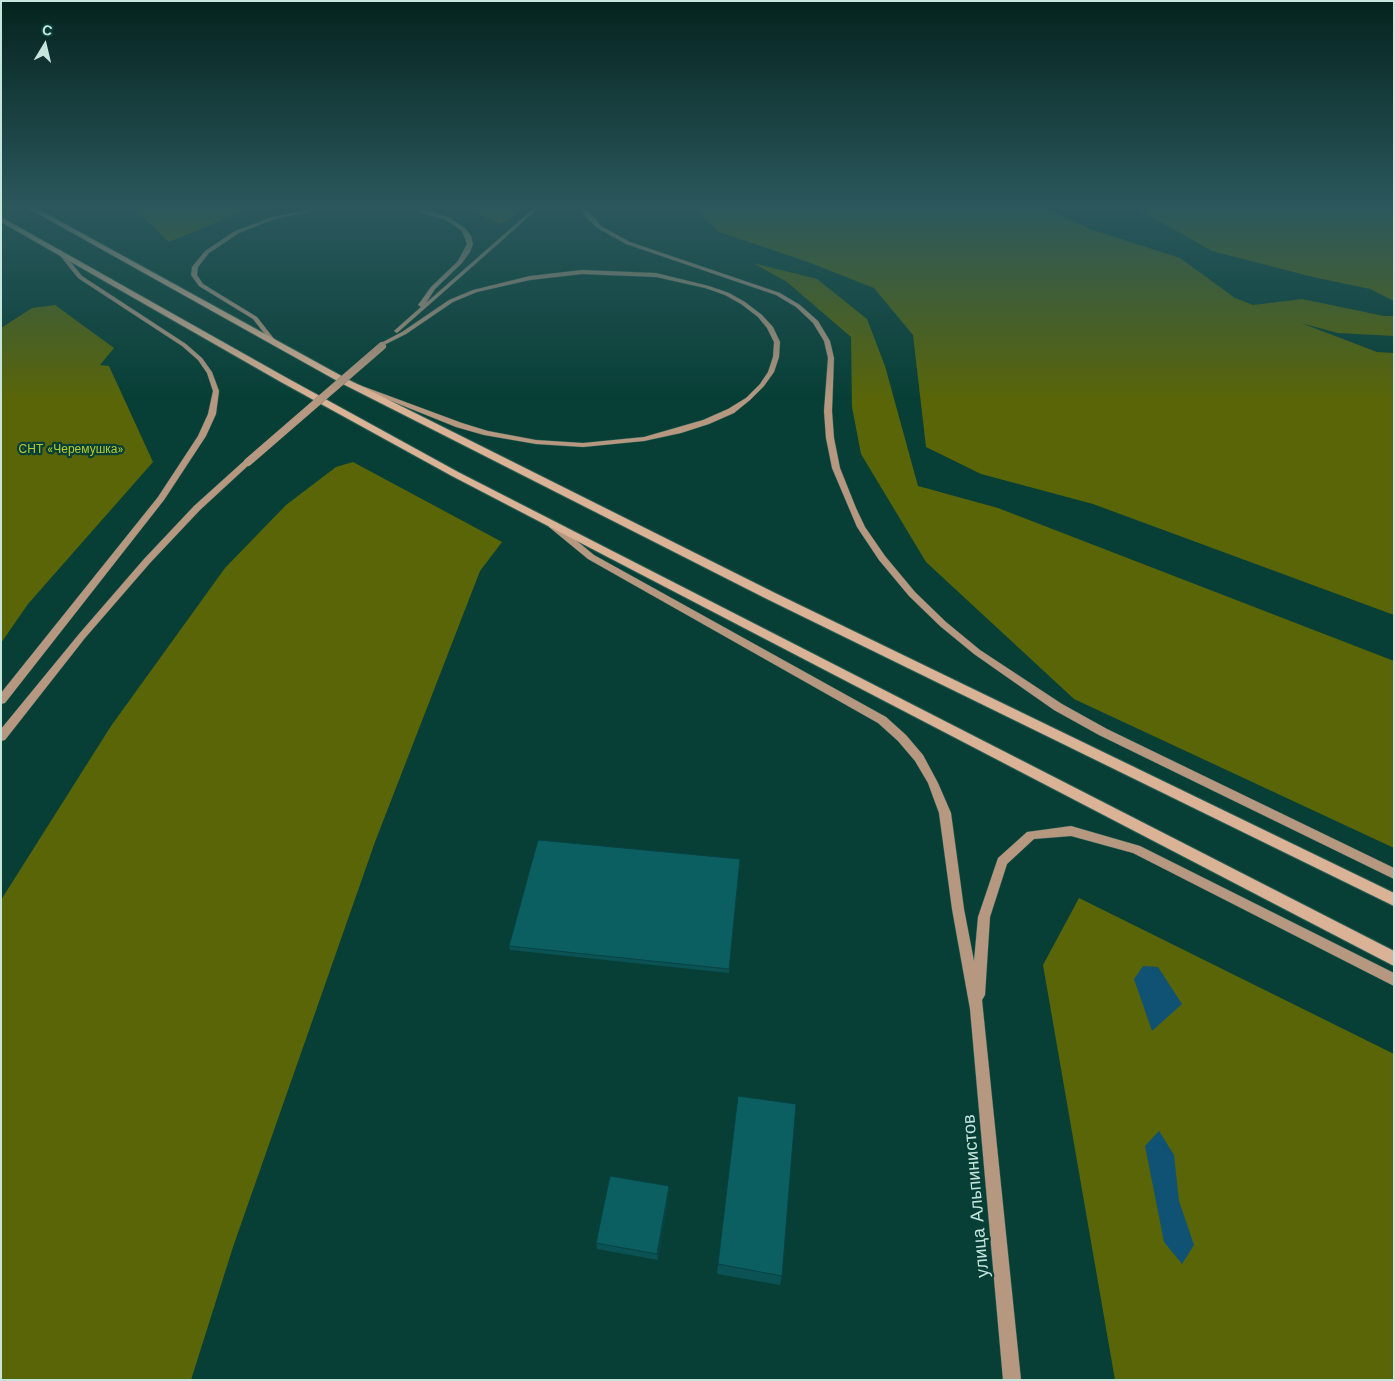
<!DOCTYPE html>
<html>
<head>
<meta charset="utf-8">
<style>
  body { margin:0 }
  #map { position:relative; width:1395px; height:1381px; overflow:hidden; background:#073f36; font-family:"Work Sans",sans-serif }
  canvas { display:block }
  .frame { position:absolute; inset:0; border:2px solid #c5e5dd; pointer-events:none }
  .north { position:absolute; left:20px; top:20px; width:50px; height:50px; -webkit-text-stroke:4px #073f36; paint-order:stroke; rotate:9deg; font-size:14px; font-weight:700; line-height:20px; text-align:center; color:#c5e5dd }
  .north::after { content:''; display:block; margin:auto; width:18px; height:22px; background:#c5e5dd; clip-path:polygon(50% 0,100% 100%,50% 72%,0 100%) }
</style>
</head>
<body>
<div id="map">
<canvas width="1395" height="1381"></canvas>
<div class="frame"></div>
<div class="north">С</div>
</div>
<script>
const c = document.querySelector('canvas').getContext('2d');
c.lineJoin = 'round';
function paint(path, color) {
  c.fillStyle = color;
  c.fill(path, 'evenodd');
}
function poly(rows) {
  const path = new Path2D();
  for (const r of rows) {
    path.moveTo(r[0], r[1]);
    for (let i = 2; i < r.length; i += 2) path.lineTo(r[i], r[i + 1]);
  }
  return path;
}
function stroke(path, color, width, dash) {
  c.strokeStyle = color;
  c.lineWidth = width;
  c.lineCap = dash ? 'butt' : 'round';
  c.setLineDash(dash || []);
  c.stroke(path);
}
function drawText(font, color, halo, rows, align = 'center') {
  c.font = font + ' "Work Sans",sans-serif';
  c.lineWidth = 4.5;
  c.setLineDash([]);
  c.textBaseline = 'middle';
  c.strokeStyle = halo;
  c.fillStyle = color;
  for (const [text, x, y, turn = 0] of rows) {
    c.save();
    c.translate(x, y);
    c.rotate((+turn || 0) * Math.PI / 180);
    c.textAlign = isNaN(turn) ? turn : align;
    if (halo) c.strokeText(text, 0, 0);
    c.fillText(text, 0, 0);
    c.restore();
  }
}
paint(poly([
  [118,207,254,207,169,242,141,215],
  [456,207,521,207,518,213,501,224,471,211],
  [693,207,1045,207,1090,229,1180,258,1235,298,1253,305,1302,299,1384,316,1394,316,1394,336,1338,333,1301,323,1377,352,1394,353,1394,615,1093,504,981,474,926,447,913,335,874,288,808,262,719,232],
  [1134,207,1392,207,1394,208,1394,301,1370,289,1313,277,1212,251],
  [753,263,817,279,867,319,885,366,918,486,998,508,1394,661,1394,848,1074,699,926,562,861,454,852,407,851,337,787,282],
  [55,305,114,348,100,365,109,366,153,462,28,604,1,643,1,328,32,308],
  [353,462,502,542,480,571,375,842,233,1247,191,1380,1,1380,1,900,111,726,225,568,286,505,336,467],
  [1079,898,1394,1054,1394,1380,1115,1380,1043,965]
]), '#596507');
paint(poly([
  [1143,966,1158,967,1182,1004,1152,1031,1134,979],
  [1159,1131,1174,1155,1179,1201,1194,1245,1182,1264,1164,1242,1145,1146]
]), '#105274');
const secondary = poly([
  [323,207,334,207,275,219,239,233,209,253,198,267,197,275,203,284,257,317,275,340,275,342,271,342,253,319,199,286,191,275,192,267,205,251,235,231,272,217,323,207],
  [401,207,424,209,450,218,466,229,471,236,473,244,470,252,462,263,435,289,426,303,535,207,540,207,397,333,394,331,395,330,421,307,418,305,431,287,458,261,467,244,462,231,446,220,401,207],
  [580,207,585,207,601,226,630,242,780,293,800,305,818,321,830,341,834,358,832,411,834,438,840,468,856,508,865,527,885,556,915,592,946,622,980,650,1062,704,1107,729,1394,868,1394,879,1099,735,1054,710,974,654,940,626,909,596,879,560,857,527,832,468,826,438,824,411,828,358,824,341,813,323,796,307,776,295,626,244,597,228,586,217,580,207],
  [57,250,61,250,82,276,186,344,202,358,212,372,219,391,216,414,206,436,164,500,5,703,1,704,1,693,158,497,198,436,208,414,213,391,207,373,198,360,182,346,78,278,57,252,57,250],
  [582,270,656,273,709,286,729,293,745,302,762,315,773,327,780,342,779,357,774,372,764,386,750,400,734,413,709,424,681,433,644,441,583,447,536,444,484,435,456,427,349,384,354,383,462,423,488,431,536,440,583,443,644,437,703,420,728,409,746,398,760,384,768,372,773,357,774,342,767,328,758,317,741,304,725,295,705,288,656,277,582,274,530,280,477,292,453,302,406,334,386,344,381,343,402,332,449,300,473,290,530,276,582,270],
  [245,460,248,460,252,462,200,510,150,563,85,638,5,740,1,741,1,729,79,634,144,559,194,506,245,460],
  [549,523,555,523,594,555,886,717,906,735,923,755,938,783,951,813,964,909,974,961,978,917,998,858,1027,832,1071,826,1140,846,1394,973,1394,986,1133,853,1071,836,1034,839,1007,864,990,917,985,995,982,1000,1021,1380,1003,1380,970,1009,952,909,939,813,928,783,915,761,898,741,878,723,588,559,549,527,549,523]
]);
const primary = poly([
  [26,207,34,207,347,379,775,593,1394,893,1394,906,767,599,341,383,26,207],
  [1,217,287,378,458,472,1394,951,1394,966,452,476,281,382,1,222,1,217]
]);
stroke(secondary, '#295d54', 1);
stroke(primary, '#295d54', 2);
paint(secondary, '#b69881');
paint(primary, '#dab295');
const secondaryBridge = poly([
  [248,462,382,346]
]);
stroke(secondaryBridge, '#295d54', 8, []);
stroke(secondaryBridge, '#b69881', 8);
paint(poly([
  [740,859,729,973,510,950,509,946],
  [669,1186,669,1193,658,1260,597,1249,596,1243],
  [718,1264,782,1276,780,1285,717,1274]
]), '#0a5253');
paint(poly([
  [669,1186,669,1193,658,1260,657,1254]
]), '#084244');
const building = poly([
  [538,840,740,859,729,969,509,946,538,840],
  [738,1096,796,1104,782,1276,718,1264,738,1096],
  [610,1176,669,1186,657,1254,596,1243,610,1176]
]);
paint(building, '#0c5f61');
stroke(building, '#084244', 1);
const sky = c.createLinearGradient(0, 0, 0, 400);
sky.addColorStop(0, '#04231e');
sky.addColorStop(0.52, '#2b585d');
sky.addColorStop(1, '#2b585d00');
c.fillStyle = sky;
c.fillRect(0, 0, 1395, 400);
drawText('12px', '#b6cc32', '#073f36', [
  ["СНТ «Черемушка»",71,449]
]);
drawText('18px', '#c5e5dd', '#073f36', [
  ["улица Альпинистов",976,1196,-95]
]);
</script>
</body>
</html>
